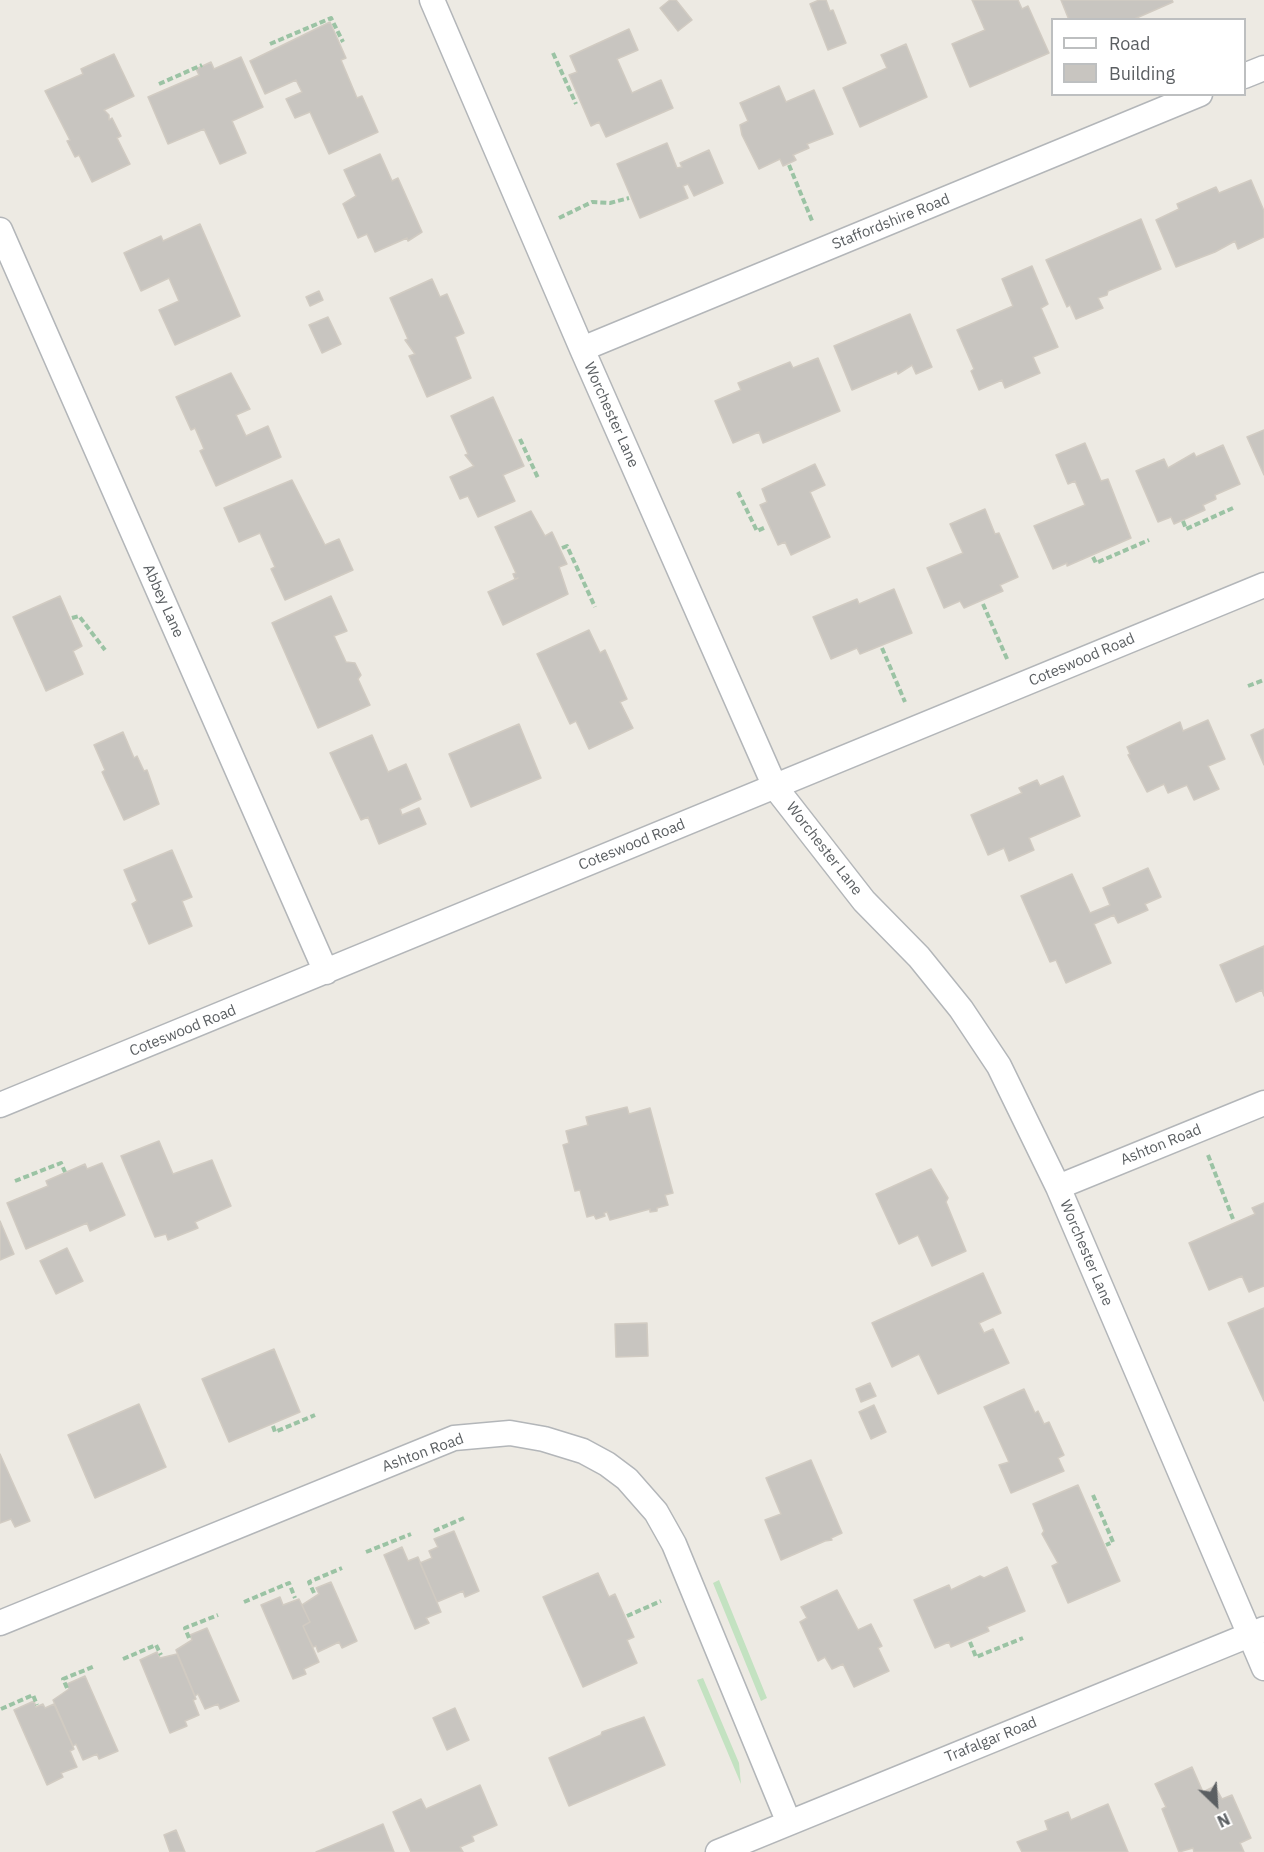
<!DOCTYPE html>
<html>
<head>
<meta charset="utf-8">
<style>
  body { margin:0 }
  #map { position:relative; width:1264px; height:1852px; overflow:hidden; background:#edeae3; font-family:"IBM Plex Sans",sans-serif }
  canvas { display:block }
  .legend { position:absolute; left:1051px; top:18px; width:195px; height:78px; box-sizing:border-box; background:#fff; border:2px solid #bdbfc0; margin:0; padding:8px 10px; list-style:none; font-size:18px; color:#5b5f62 }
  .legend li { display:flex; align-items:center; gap:12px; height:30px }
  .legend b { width:30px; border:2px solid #bdbfc0 }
  .north { position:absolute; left:1186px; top:1774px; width:60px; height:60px; -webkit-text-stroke:4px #fff; paint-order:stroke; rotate:155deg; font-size:16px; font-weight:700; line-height:24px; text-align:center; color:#5b5f62 }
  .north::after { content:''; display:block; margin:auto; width:21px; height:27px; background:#5b5f62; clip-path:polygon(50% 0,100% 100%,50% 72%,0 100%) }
</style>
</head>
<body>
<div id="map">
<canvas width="1264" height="1852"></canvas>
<ul class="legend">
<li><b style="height:8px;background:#fff"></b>Road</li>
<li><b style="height:16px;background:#c8c5c0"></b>Building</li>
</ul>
<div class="north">N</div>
</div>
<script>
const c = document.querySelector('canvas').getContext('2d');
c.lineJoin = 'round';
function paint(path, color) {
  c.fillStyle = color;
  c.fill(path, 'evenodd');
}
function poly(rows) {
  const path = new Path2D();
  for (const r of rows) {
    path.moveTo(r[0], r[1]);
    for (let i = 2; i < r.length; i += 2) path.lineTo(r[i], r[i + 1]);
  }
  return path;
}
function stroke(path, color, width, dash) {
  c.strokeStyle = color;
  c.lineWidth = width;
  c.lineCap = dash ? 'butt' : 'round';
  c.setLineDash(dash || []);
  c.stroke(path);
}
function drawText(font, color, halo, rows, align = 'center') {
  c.font = font + ' "IBM Plex Sans",sans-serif';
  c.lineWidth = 6;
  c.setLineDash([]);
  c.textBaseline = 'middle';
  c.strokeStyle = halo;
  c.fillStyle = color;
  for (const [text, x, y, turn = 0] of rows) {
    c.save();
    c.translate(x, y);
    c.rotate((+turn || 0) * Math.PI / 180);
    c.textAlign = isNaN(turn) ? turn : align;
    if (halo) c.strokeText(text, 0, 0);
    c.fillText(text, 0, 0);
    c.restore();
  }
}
paint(poly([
  [719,1580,767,1698,761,1701,713,1583],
  [703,1678,739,1763,741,1784,697,1680]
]), '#c3e2c1');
const building = poly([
  [670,0,676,0,692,20,678,31,660,8,670,0],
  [819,0,826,0,830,11,833,10,846,43,828,50,810,4,819,0],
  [972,0,1018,0,1022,9,1028,6,1049,53,970,87,952,44,985,30,972,0],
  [1061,0,1172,0,1173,2,1132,20,1069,20,1061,0],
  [330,22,346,58,341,60,357,98,362,96,378,132,329,154,310,112,295,118,286,99,302,92,296,80,265,94,250,61,330,22],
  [629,29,638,50,617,59,632,93,661,80,673,108,606,137,599,122,591,126,569,75,577,72,570,56,629,29],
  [906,44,927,97,860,127,843,88,887,68,881,55,906,44],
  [114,54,134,96,104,110,109,115,109,120,112,118,121,136,117,138,130,164,92,182,79,155,75,157,67,141,70,140,45,91,83,74,81,69,114,54],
  [241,57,263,107,232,121,246,153,220,164,204,129,168,144,148,97,199,75,196,69,211,62,214,69,241,57],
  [779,86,786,102,814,90,833,134,807,144,809,148,793,155,796,160,783,166,780,159,759,169,742,135,740,125,748,121,740,103,779,86],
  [667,143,677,168,682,167,680,163,709,150,723,183,694,196,688,184,683,186,688,198,640,218,617,164,667,143],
  [380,154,392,181,398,178,422,232,408,241,407,238,375,252,367,234,358,238,343,204,356,196,344,170,380,154],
  [1251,180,1264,211,1264,237,1238,249,1235,241,1215,252,1176,267,1156,220,1179,209,1177,204,1216,187,1219,193,1251,180],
  [1141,219,1161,269,1108,291,1107,295,1098,298,1103,308,1076,319,1070,305,1067,307,1046,260,1141,219],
  [200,224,240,316,175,345,159,310,179,301,169,278,141,291,124,253,161,236,163,241,200,224],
  [1032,266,1048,304,1041,308,1058,347,1033,357,1040,373,1005,388,1002,380,979,390,971,371,974,369,957,330,1013,306,1002,279,1032,266],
  [432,279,440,297,447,294,464,333,455,337,471,378,427,397,409,356,415,354,405,340,408,339,390,298,432,279],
  [319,291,323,300,310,306,306,297,319,291],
  [910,314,932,367,916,374,912,365,898,374,897,371,852,390,834,346,910,314],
  [328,317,341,344,322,353,309,325,328,317],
  [818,358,840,411,763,443,759,432,733,443,715,401,741,390,738,383,790,362,793,368,818,358],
  [231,373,250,409,236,415,246,436,268,426,281,457,216,486,200,451,204,449,195,428,191,430,176,397,231,373],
  [493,397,524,466,503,475,515,501,478,517,468,496,460,499,450,477,474,466,465,455,468,454,451,416,493,397],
  [1264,430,1264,475,1247,437,1264,430],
  [1085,443,1101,481,1108,479,1131,538,1067,566,1067,563,1053,569,1034,526,1085,505,1075,481,1068,484,1056,455,1085,443],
  [1223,445,1240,484,1215,495,1216,499,1203,505,1205,510,1174,524,1171,517,1158,522,1136,471,1164,459,1168,468,1194,453,1196,457,1223,445],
  [815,464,825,485,810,492,830,537,791,555,785,542,778,545,760,505,767,502,762,489,815,464],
  [292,480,325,545,339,539,353,570,285,600,271,569,275,567,260,533,239,542,224,508,292,480],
  [985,509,995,534,999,533,1018,577,1000,585,1003,591,964,608,960,601,944,608,927,568,963,553,950,524,985,509],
  [531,511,545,536,552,532,567,564,559,567,568,594,503,625,488,592,518,578,515,579,513,574,516,573,495,527,531,511],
  [894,589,912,633,860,654,857,648,831,659,813,617,857,599,859,604,894,589],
  [60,596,82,646,73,651,83,674,46,691,13,617,60,596],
  [331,596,347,631,334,636,346,662,355,663,361,675,358,679,370,705,318,728,272,623,331,596],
  [589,630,600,653,605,650,627,699,620,702,633,728,589,749,576,721,570,724,537,654,589,630],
  [1208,720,1225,759,1208,766,1219,789,1194,800,1187,785,1168,793,1164,784,1147,792,1128,755,1130,754,1127,747,1180,722,1183,731,1208,720],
  [519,724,541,778,471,807,449,754,519,724],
  [1264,729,1264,765,1251,735,1264,729],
  [123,732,134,758,137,756,144,771,147,770,159,804,124,820,102,772,105,770,94,745,123,732],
  [372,735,388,772,406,764,421,799,400,809,402,815,419,808,426,824,379,844,368,817,361,820,330,753,372,735],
  [1063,776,1080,816,1029,838,1034,850,1009,861,1004,848,988,855,971,815,1022,793,1019,788,1037,780,1040,786,1063,776],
  [172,850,192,897,182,901,192,926,149,944,132,904,137,901,124,870,172,850],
  [1148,868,1161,897,1145,904,1148,910,1118,923,1114,915,1094,924,1111,963,1066,983,1056,960,1050,962,1021,896,1072,874,1090,913,1110,905,1103,888,1148,868],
  [1264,946,1264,996,1262,990,1236,1002,1220,965,1264,946],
  [627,1107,629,1114,650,1108,673,1193,665,1195,668,1205,657,1208,657,1211,650,1212,650,1209,610,1220,607,1212,604,1213,605,1216,596,1219,594,1215,587,1217,580,1190,575,1191,563,1145,569,1143,566,1131,588,1125,586,1117,627,1107],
  [159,1141,173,1174,212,1160,231,1206,195,1222,198,1228,168,1240,166,1234,155,1237,121,1156,159,1141],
  [102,1163,125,1215,90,1231,87,1223,26,1249,7,1203,48,1186,46,1181,85,1164,87,1169,102,1163],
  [931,1169,948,1198,946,1202,966,1251,932,1266,918,1235,899,1244,876,1194,931,1169],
  [1264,1203,1264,1286,1249,1292,1242,1276,1209,1290,1189,1243,1255,1214,1252,1208,1264,1203],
  [0,1221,14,1254,0,1260,0,1221],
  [67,1248,83,1281,56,1294,40,1261,67,1248],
  [983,1273,1001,1313,979,1323,984,1333,993,1329,1009,1363,938,1394,919,1354,892,1367,872,1323,983,1273],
  [1264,1308,1264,1401,1228,1323,1264,1308],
  [647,1323,648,1356,616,1357,615,1324,647,1323],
  [274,1349,300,1412,229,1442,202,1379,274,1349],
  [870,1383,876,1396,861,1402,856,1389,870,1383],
  [1024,1389,1035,1413,1038,1411,1044,1424,1049,1422,1064,1455,1058,1458,1064,1471,1011,1493,999,1465,1009,1462,984,1407,1024,1389],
  [139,1404,166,1467,95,1498,68,1435,139,1404],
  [874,1405,886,1432,871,1439,859,1412,874,1405],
  [0,1454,30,1521,15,1527,11,1519,0,1523,0,1454],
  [811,1460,842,1533,831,1538,832,1540,825,1541,781,1560,765,1520,781,1514,766,1478,811,1460],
  [1078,1485,1120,1581,1068,1603,1052,1566,1058,1563,1042,1534,1044,1531,1033,1504,1078,1485],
  [454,1531,479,1591,465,1597,463,1591,437,1602,420,1563,432,1558,429,1551,438,1547,434,1539,454,1531],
  [402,1547,408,1561,418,1557,441,1612,426,1618,429,1623,415,1629,384,1555,402,1547],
  [1007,1567,1025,1611,987,1627,989,1631,951,1647,949,1642,935,1648,914,1600,949,1585,951,1590,980,1576,984,1578,1007,1567],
  [598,1573,609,1597,615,1594,634,1637,627,1640,637,1663,583,1687,543,1597,598,1573],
  [331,1582,357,1641,342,1648,339,1642,318,1652,316,1646,313,1647,303,1626,310,1622,302,1605,319,1594,316,1588,331,1582],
  [837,1590,858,1630,871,1624,882,1646,878,1648,889,1671,854,1687,843,1664,832,1669,825,1657,818,1661,800,1622,807,1618,801,1607,837,1590],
  [280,1597,283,1605,299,1599,310,1622,303,1626,319,1662,304,1669,306,1674,293,1679,261,1605,280,1597],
  [207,1628,239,1701,220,1709,218,1704,205,1709,198,1694,195,1696,176,1650,192,1640,190,1635,207,1628],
  [157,1652,160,1658,177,1654,196,1699,193,1700,199,1715,185,1721,187,1726,170,1733,140,1660,157,1652],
  [85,1676,118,1751,99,1759,97,1754,83,1760,76,1744,73,1746,53,1700,69,1689,67,1684,85,1676],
  [34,1701,36,1707,43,1704,45,1708,54,1704,74,1749,70,1751,77,1767,61,1773,63,1777,47,1785,14,1710,34,1701],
  [455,1708,469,1740,447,1750,433,1718,455,1708],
  [644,1717,665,1765,569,1806,549,1758,601,1735,602,1732,644,1717],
  [1192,1767,1203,1792,1215,1786,1222,1799,1232,1795,1251,1838,1240,1843,1244,1852,1194,1852,1193,1848,1179,1852,1162,1809,1166,1807,1155,1784,1192,1767],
  [480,1785,497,1825,472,1836,474,1841,460,1847,463,1852,411,1852,393,1812,421,1799,426,1809,480,1785],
  [1108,1804,1128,1852,1022,1852,1017,1842,1048,1830,1045,1821,1068,1812,1071,1820,1108,1804],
  [383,1824,394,1852,316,1852,383,1824],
  [176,1830,185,1852,170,1852,164,1835,176,1830]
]);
paint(building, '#c8c5c0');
stroke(building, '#d1cbc2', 1.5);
const street = poly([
  [432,0,582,349,775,787,864,901,919,957,961,1009,999,1066,1058,1187,1264,1668],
  [1244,76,1264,68],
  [0,230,326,972],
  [582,349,1200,94],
  [0,1105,1264,585],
  [1058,1187,1264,1103],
  [0,1623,454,1438,510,1433,544,1439,583,1451,607,1464,627,1479,656,1512,674,1544,789,1823],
  [718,1852,1264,1629]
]);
stroke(street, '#b3b6b9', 27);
stroke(poly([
  [270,44,331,18,343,42],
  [553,53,576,104],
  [159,84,202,65],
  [789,165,813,223],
  [559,218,592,202,610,203,629,198],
  [520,439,538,478],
  [738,492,757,531,766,527],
  [1183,521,1186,529,1233,508],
  [562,548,567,546,595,607],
  [1093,557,1096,563,1149,540],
  [983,604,1008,661],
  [72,618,79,616,105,650],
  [882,648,905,702],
  [1248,686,1264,680],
  [1208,1155,1233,1219],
  [15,1181,61,1163,65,1172],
  [273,1426,275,1432,315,1415],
  [1093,1495,1113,1542,1106,1545],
  [434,1531,464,1518],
  [366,1552,411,1534],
  [314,1593,309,1582,342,1568],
  [244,1602,289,1583,295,1598],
  [627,1616,661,1601],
  [189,1638,185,1628,218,1615],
  [970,1642,976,1657,1023,1638],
  [123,1659,156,1645,161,1655],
  [67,1688,63,1679,95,1666],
  [1,1709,33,1695,37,1705]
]), '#9bc3a4', 4, [6, 3]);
stroke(street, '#fff', 24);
drawText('15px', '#5b5f62', '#fff', [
  ["Staffordshire Road",891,222,-22],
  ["Worchester Lane",611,415,66],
  ["Abbey Lane",163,601,66],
  ["Coteswood Road",1082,660,-23],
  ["Coteswood Road",632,845,-22],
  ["Worchester Lane",824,849,52],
  ["Coteswood Road",183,1031,-22],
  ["Ashton Road",1161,1145,-22],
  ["Worchester Lane",1086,1253,67],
  ["Ashton Road",423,1453,-20],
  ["Trafalgar Road",991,1740,-22]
]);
</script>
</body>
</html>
